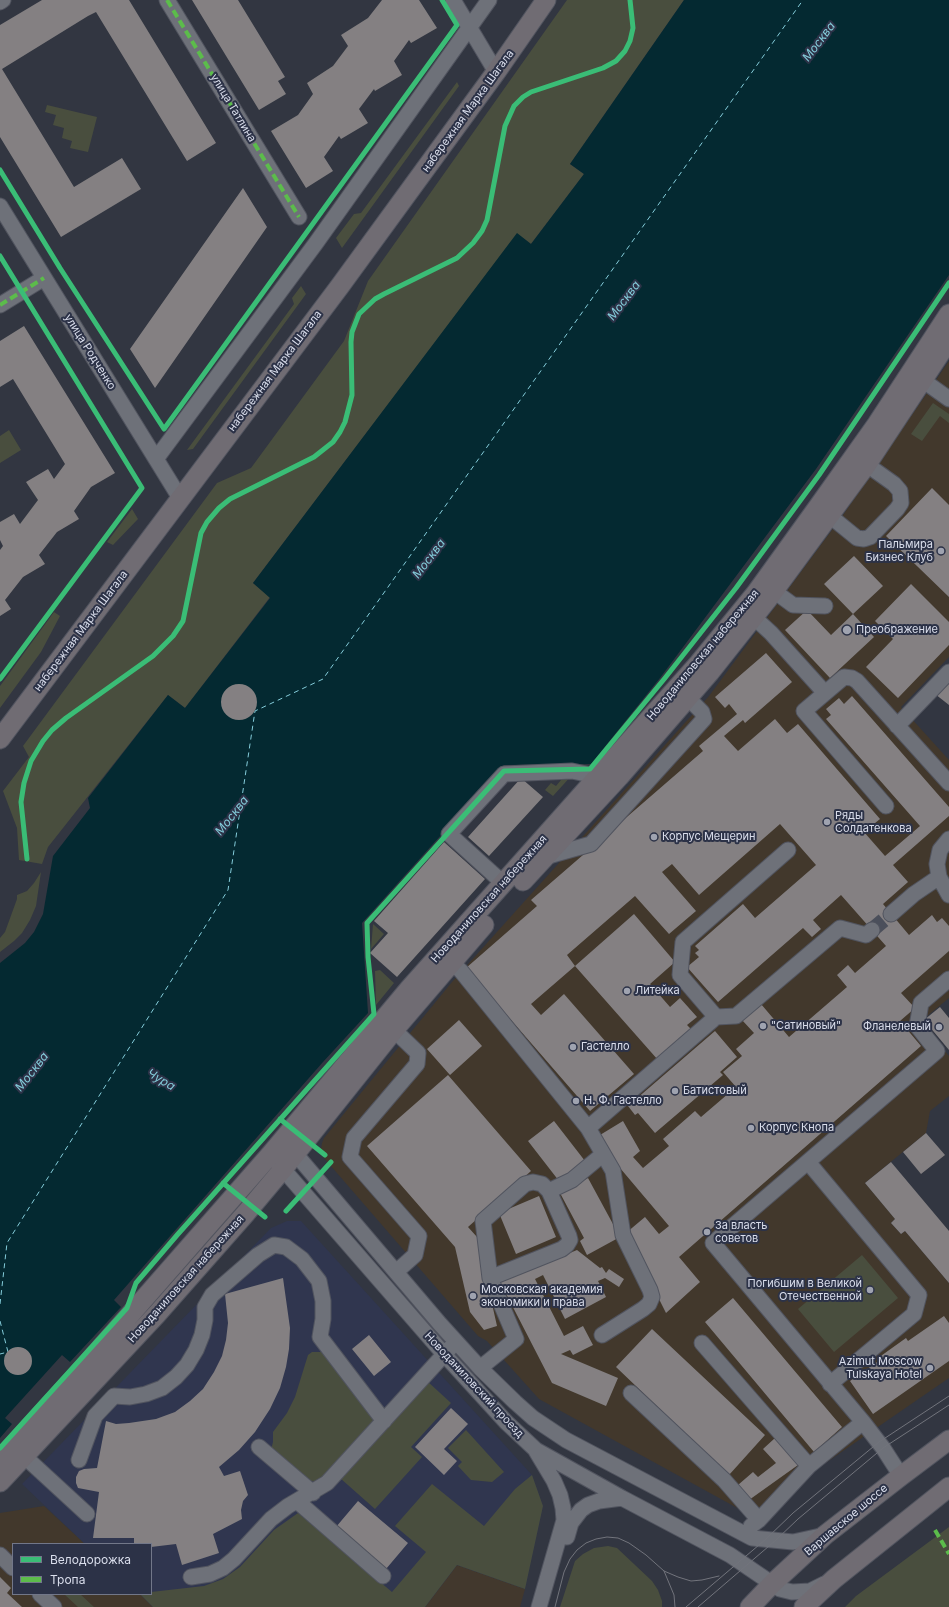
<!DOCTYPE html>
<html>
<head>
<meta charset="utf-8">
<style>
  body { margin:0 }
  #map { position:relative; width:949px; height:1607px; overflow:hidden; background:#323641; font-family:Inter,sans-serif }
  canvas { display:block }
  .legend { position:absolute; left:12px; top:1543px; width:140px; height:52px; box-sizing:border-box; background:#2c3247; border:1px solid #727789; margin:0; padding:5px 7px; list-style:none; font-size:12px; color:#dadeec }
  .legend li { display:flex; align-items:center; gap:8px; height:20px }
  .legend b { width:20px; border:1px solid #727789 }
</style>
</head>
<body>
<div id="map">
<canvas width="949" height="1607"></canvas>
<ul class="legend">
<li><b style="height:5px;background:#3abd76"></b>Велодорожка</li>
<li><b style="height:5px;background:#5cbc4b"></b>Тропа</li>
</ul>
</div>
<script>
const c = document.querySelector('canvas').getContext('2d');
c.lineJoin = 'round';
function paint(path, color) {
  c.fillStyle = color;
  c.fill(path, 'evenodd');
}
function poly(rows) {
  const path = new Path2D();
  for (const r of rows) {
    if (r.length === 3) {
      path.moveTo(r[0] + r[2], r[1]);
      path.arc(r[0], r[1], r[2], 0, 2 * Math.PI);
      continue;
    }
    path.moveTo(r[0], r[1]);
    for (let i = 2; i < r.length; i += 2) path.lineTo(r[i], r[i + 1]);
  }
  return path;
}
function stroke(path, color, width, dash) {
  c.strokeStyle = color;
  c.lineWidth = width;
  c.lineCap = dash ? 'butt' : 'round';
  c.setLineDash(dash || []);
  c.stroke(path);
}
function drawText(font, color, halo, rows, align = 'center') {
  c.font = font + ' Inter,sans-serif';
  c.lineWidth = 4;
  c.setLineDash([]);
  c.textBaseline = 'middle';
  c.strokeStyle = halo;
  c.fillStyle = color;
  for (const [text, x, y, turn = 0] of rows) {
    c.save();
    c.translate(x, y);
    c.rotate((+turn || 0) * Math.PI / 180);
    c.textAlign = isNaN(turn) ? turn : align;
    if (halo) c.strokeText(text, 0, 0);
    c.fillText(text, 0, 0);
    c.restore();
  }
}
paint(poly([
  [949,361,949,657,901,707,949,760,949,998,920,1022,949,1056,949,1096,930,1111,926,1133,865,1183,895,1219,891,1223,901,1234,905,1231,949,1283,949,1378,750,1515,539,1399,487,1341,478,1336,324,1158,321,1149,322,1143,324,1138,452,982,709,696,843,515],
  [44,1506,85,1544,13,1544,13,1594,140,1594,153,1607,0,1607,0,1513]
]), '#42382c');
paint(poly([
  [457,1565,525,1589,520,1607,425,1607]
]), '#42382d');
paint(poly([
  [287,1221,301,1221,532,1475,543,1506,525,1589,457,1565,425,1607,153,1607,140,1594,151,1594,151,1544,85,1544,22,1484,271,1228]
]), '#30364f');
paint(poly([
  [567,0,684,0,570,164,584,174,531,244,517,234,253,583,270,597,185,708,168,695,48,847,42,864,19,860,17,828,3,791,29,757,23,746,217,483,251,468,344,341,368,281],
  [457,82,459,86,342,248,336,238,354,214,361,213],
  [47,105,97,117,88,152,70,148,72,141,62,138,64,128,53,125,56,115,45,112],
  [301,286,306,294,193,449,187,450,294,304,292,298],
  [933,403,949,414,949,423,940,416,922,441,911,434],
  [9,430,21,450,0,463,0,436],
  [132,509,138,519,113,545,107,542],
  [54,612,60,616,41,652,0,708,0,686],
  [566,774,573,774,553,796,545,790,551,783,556,786],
  [41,872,36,906,30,920,22,933,14,941,0,952,0,938,5,932,17,899,17,895,27,891,34,883],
  [373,924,384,934,371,949],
  [380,970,394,983,376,1005,375,971],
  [862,1255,898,1298,834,1352,798,1309],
  [312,1352,321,1352,326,1354,374,1416,374,1422,323,1479,316,1482,307,1480,271,1450,273,1442,273,1432,287,1413,295,1397,308,1355],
  [427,1381,451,1403,411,1447,422,1457,375,1509,340,1478],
  [466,1430,504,1472,492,1482,471,1480,458,1466,462,1462,448,1448],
  [532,1475,543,1506,525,1589,457,1565,425,1607,153,1607,140,1594,151,1594,151,1592,204,1586,223,1579,240,1567,274,1530,298,1513,392,1592,426,1552,395,1526,432,1484,484,1526,515,1489],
  [949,1527,949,1607,845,1607,856,1596],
  [608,1546,617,1548,652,1581,658,1590,662,1601,662,1607,560,1607,575,1561,583,1554,594,1548],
  [64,1594,80,1594,94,1607,78,1607]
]), '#494e3e');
paint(poly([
  [684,0,949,0,949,275,816,469,660,678,591,764,504,765,362,923,368,1013,323,1062,114,1300,121,1307,70,1362,62,1355,5,1418,12,1424,0,1438,0,963,25,943,34,932,43,914,53,856,90,808,88,798,168,695,185,708,270,598,253,583,517,233,531,244,584,174,570,164]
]), '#042931');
stroke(poly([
  [0,1304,7,1243,228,890,255,711,323,679,803,0],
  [0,1321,8,1352,0,1354]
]), '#84cddb', 1, [5, 4]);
paint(poly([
  [42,0,129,0,216,143,187,161,96,12,88,16,2,69,74,187,122,158,141,189,61,237,0,137,0,25],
  [192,0,238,0,285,77,278,81,286,94,259,110],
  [382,0,419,0,437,28,411,43,409,40,394,61,402,75,375,91,374,89,359,109,368,123,341,139,339,136,324,157,333,171,306,188,271,131,298,115,313,94,307,83,333,66,348,46,341,35,368,18],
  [243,188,267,227,155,388,130,349],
  [24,326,115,473,91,487,74,511,79,519,57,532,39,555,45,564,23,577,5,600,11,609,0,616,0,550,3,546,0,540,0,522,14,514,20,524,38,500,26,482,48,469,54,479,65,464,13,379,0,387,0,341],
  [932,488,949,505,949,597,886,536],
  [854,556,883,586,853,614,824,584],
  [911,584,949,622,949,645,898,698,866,667,893,639,875,621],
  [807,610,831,635,853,614,874,637,830,678,785,630],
  [766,653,792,682,745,723,743,720,724,736,738,751,775,719,787,733,798,724,880,819,864,832,885,856,920,826,826,719,831,715,826,709,839,698,844,704,852,696,949,807,949,816,893,865,908,882,883,904,909,935,932,915,937,922,942,918,949,926,949,951,901,993,915,1008,900,1021,921,1046,679,1257,700,1282,666,1313,626,1233,645,1217,659,1234,669,1226,620,1168,600,1135,623,1121,640,1151,633,1157,643,1168,669,1146,663,1139,695,1111,701,1117,736,1087,723,1072,742,1056,736,1049,754,1033,742,1020,761,1004,789,1037,847,987,837,975,848,965,855,973,886,946,841,895,813,920,821,929,812,937,803,928,718,1002,687,967,699,957,695,953,699,950,695,946,743,904,755,918,816,865,780,824,699,895,672,864,662,872,696,911,669,934,635,896,567,955,575,966,531,1004,541,1015,564,994,634,1074,590,1111,466,968,537,906,531,900,703,751,699,746,737,714,729,704,725,708,715,697],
  [949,679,949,705,935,694],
  [239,702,18],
  [521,778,543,797,489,856,468,837],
  [444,842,485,879,397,977,370,953,388,933,374,921],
  [634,914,675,962,650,984,670,1007,680,998,697,1017,687,1025,692,1030,658,1060,575,966],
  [940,1007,949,1018,949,1050,924,1020],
  [459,1020,482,1046,450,1075,427,1049],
  [715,1031,737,1057,720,1072,723,1075,655,1133,638,1113,635,1115,628,1106],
  [448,1075,531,1171,468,1227,477,1237,497,1326,484,1330,470,1312,455,1247,367,1146],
  [554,1121,585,1161,559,1181,528,1141],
  [926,1133,945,1155,921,1174,903,1152],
  [891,1162,949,1231,949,1283,905,1231,901,1234,891,1223,895,1219,865,1183],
  [588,1178,620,1237,587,1255,580,1241,584,1238,560,1193],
  [539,1196,556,1237,516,1254,499,1213],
  [577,1250,600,1268,602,1267,606,1273,609,1269,624,1279,619,1287,605,1278,598,1281,606,1297,565,1319,543,1275,535,1279,564,1336,583,1326,593,1345,573,1355,570,1350,561,1354,618,1378,606,1406,552,1383,500,1282],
  [283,1278,290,1328,289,1349,286,1367,280,1388,270,1409,255,1432,239,1450,219,1467,224,1476,240,1471,248,1495,243,1501,241,1510,242,1519,213,1534,219,1553,182,1565,176,1544,151,1547,151,1544,134,1544,134,1538,93,1538,99,1492,78,1488,76,1483,76,1477,79,1471,84,1469,97,1468,106,1421,116,1424,129,1423,156,1419,175,1412,190,1401,203,1389,214,1372,222,1356,226,1340,228,1323,225,1294],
  [733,1298,842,1427,814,1452,705,1322],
  [944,1316,949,1323,949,1361,873,1414,850,1381,880,1360,878,1358,906,1338,908,1341],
  [652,1329,765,1435,729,1475,616,1367],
  [369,1335,391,1362,374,1376,352,1349],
  [18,1361,14],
  [451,1408,468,1424,444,1449,457,1461,444,1475,415,1447],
  [775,1438,798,1465,749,1500,738,1485,753,1472,758,1477,776,1463,763,1449],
  [358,1501,408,1543,386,1569,336,1527],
  [0,1577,11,1588,7,1593,22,1607,0,1607]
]), '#848082');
stroke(poly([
  [872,930,891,914]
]), '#4b4f5b', 15, [15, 8]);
const minor = poly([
  [167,0,299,217],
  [453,0,496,72],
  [0,2,3,0],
  [0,206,180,498],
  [0,305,44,278],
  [914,374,949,399],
  [156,459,316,243,489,0],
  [830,516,857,538,864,539,870,537,897,509,901,503,900,491,894,484,859,459],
  [774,591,793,605,825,606],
  [746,610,771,633,825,693],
  [897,726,949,672],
  [886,806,804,711,844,677,852,678,857,681,949,783],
  [949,839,940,850,937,864,939,877,949,895],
  [545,857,591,844,704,719,702,712,680,690],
  [503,883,449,834,504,774,572,771,586,774,595,780],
  [891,914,914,894,939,877],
  [451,962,461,971,588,1128,613,1171,623,1235,650,1290,652,1297,649,1304,643,1309,602,1335],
  [716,1017,680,975,683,942,788,850],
  [394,1030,418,1053,417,1064,354,1138,350,1157,419,1236,415,1255,396,1272],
  [588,1128,716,1017,736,1016,840,928,866,935,872,930],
  [288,1145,440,1324,480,1368,515,1402,533,1418,566,1440,752,1538,793,1542,825,1535],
  [276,1161,443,1353,506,1422,536,1450,622,1498,730,1555,780,1589,792,1592,810,1591,824,1584],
  [808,1162,919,1295,914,1314,830,1384],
  [490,1278,562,1249,567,1245,570,1240,569,1236,549,1191],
  [702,1343,809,1466],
  [480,1368,516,1339,490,1278,483,1221,525,1184,533,1182,542,1184,549,1191,572,1180,602,1155],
  [631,1393,724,1480,759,1520],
  [259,1447,313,1493],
  [536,1451,554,1481,560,1495,563,1508,564,1520,539,1607],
  [24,1456,87,1514],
  [79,1460,95,1416,114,1396,130,1397,146,1394,162,1388,176,1377,187,1365,196,1350,202,1335,205,1320,205,1307,212,1295,258,1255,274,1245,286,1247,302,1259,319,1281,323,1301,323,1319,320,1337,384,1421],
  [901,1476,883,1448,863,1422,713,1243,937,1051,917,1026,921,1003,949,979],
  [297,1501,383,1576],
  [751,1526,759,1520,809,1466,863,1422],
  [567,1537,571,1523,581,1510,588,1505,599,1501,622,1498],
  [0,1555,13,1568],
  [191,1577,210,1574,223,1568,234,1559,271,1519,288,1506,327,1483,450,1348],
  [40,1594,54,1607]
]);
const major = poly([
  [0,739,340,286,496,72,546,0],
  [523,881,619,777,710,672,767,600,867,464,949,340],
  [0,1460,79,1373,270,1155,409,989,699,663,756,593,818,507,877,424,949,314],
  [0,1482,157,1314,246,1213,283,1169,394,1030,484,925],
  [750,1607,772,1584,825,1535,901,1476,949,1440],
  [804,1607,834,1579,949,1487]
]);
stroke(minor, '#51545f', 17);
stroke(major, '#51545f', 21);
stroke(minor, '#6e7179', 15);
stroke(major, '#706c73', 19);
stroke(poly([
  [664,1571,674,1595,675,1607],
  [555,1607,564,1572,570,1559,577,1550,586,1543,596,1539,607,1537,618,1538,629,1543,646,1555,664,1571,678,1577,691,1581,702,1580,719,1576],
  [686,1607,766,1539,793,1513,879,1442,949,1396],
  [698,1607,776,1540,798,1519,883,1448,949,1405]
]), '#72747c', 1);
stroke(poly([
  [167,0,299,217],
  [0,305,44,278],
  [935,1530,949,1554]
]), '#5cbc4b', 4, [8, 4]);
stroke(poly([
  [0,170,60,268,164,429,457,25,442,0],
  [0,256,142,488,0,679],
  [27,859,21,802,24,783,31,761,43,741,52,730,66,718,153,656,173,636,183,621,201,533,207,522,219,508,230,499,314,457,333,442,340,432,345,422,352,395,351,342,352,332,359,314,375,299,384,294,457,258,473,243,482,231,487,220,505,126,514,106,523,97,531,92,603,68,616,61,625,51,630,41,633,28,630,0],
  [280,1119,325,1155],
  [223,1183,265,1217],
  [286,1211,331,1162],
  [0,1448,127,1308,136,1283,178,1234,374,1014,368,957,367,923,504,771,590,769,665,678,736,588,819,475,949,283]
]), '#3abd76', 5);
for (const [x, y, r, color] of [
  [941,551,4,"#9fa3b0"],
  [847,630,5,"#9fa3b0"],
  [827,822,4,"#9fa3b0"],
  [654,837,4,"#9fa3b0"],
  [627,991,4,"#9fa3b0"],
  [763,1026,4,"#9fa3b0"],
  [939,1027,4,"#9fa3b0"],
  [573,1047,4,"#9fa3b0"],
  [675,1091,4,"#9fa3b0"],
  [576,1101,4,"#9fa3b0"],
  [751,1128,4,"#9fa3b0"],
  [707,1232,4,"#9fa3b0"],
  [870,1290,4,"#9fa3b0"],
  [473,1296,4,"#9fa3b0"],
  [930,1368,4,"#9fa3b0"]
]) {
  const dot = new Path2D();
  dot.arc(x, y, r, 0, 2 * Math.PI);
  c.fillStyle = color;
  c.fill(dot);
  stroke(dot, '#2c3247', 1.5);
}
drawText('11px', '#dadeec', '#2c3247', [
  ["улица Татлина",233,108,59],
  ["набережная Марка Шагала",468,111,-54],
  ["улица Родченко",90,352,58],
  ["набережная Марка Шагала",275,371,-53],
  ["набережная Марка Шагала",81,631,-53],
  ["Новоданиловская набережная",703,655,-50],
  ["Новоданиловская набережная",489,899,-48],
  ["Новоданиловская набережная",186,1279,-48],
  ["Новоданиловский проезд",474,1385,47],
  ["Варшавское шоссе",846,1520,-40]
]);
drawText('11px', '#dadeec', '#2c3247', [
  ["Пальмира",933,545,"right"],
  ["Бизнес Клуб",933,558,"right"],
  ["Преображение",856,630],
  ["Ряды",835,816],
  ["Солдатенкова",835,829],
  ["Корпус Мещерин",662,837],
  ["Литейка",635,991],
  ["\"Сатиновый\"",771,1026],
  ["Фланелевый",931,1027,"right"],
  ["Гастелло",581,1047],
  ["Батистовый",683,1091],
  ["Н. Ф. Гастелло",584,1101],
  ["Корпус Кнопа",759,1128],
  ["За власть",715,1226],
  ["советов",715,1239],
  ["Погибшим в Великой",862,1284,"right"],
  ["Отечественной",862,1297,"right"],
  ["Московская академия",481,1290],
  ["экономики и права",481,1303],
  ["Azimut Moscow",922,1362,"right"],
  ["Tulskaya Hotel",922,1375,"right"]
], 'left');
drawText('italic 12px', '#84cddb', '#2c3247', [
  ["Москва",819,42,-53],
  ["Москва",624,301,-53],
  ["Москва",429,559,-53],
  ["Москва",232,816,-52],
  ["Москва",32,1072,-52],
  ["Чура",161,1080,31]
]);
</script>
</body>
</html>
